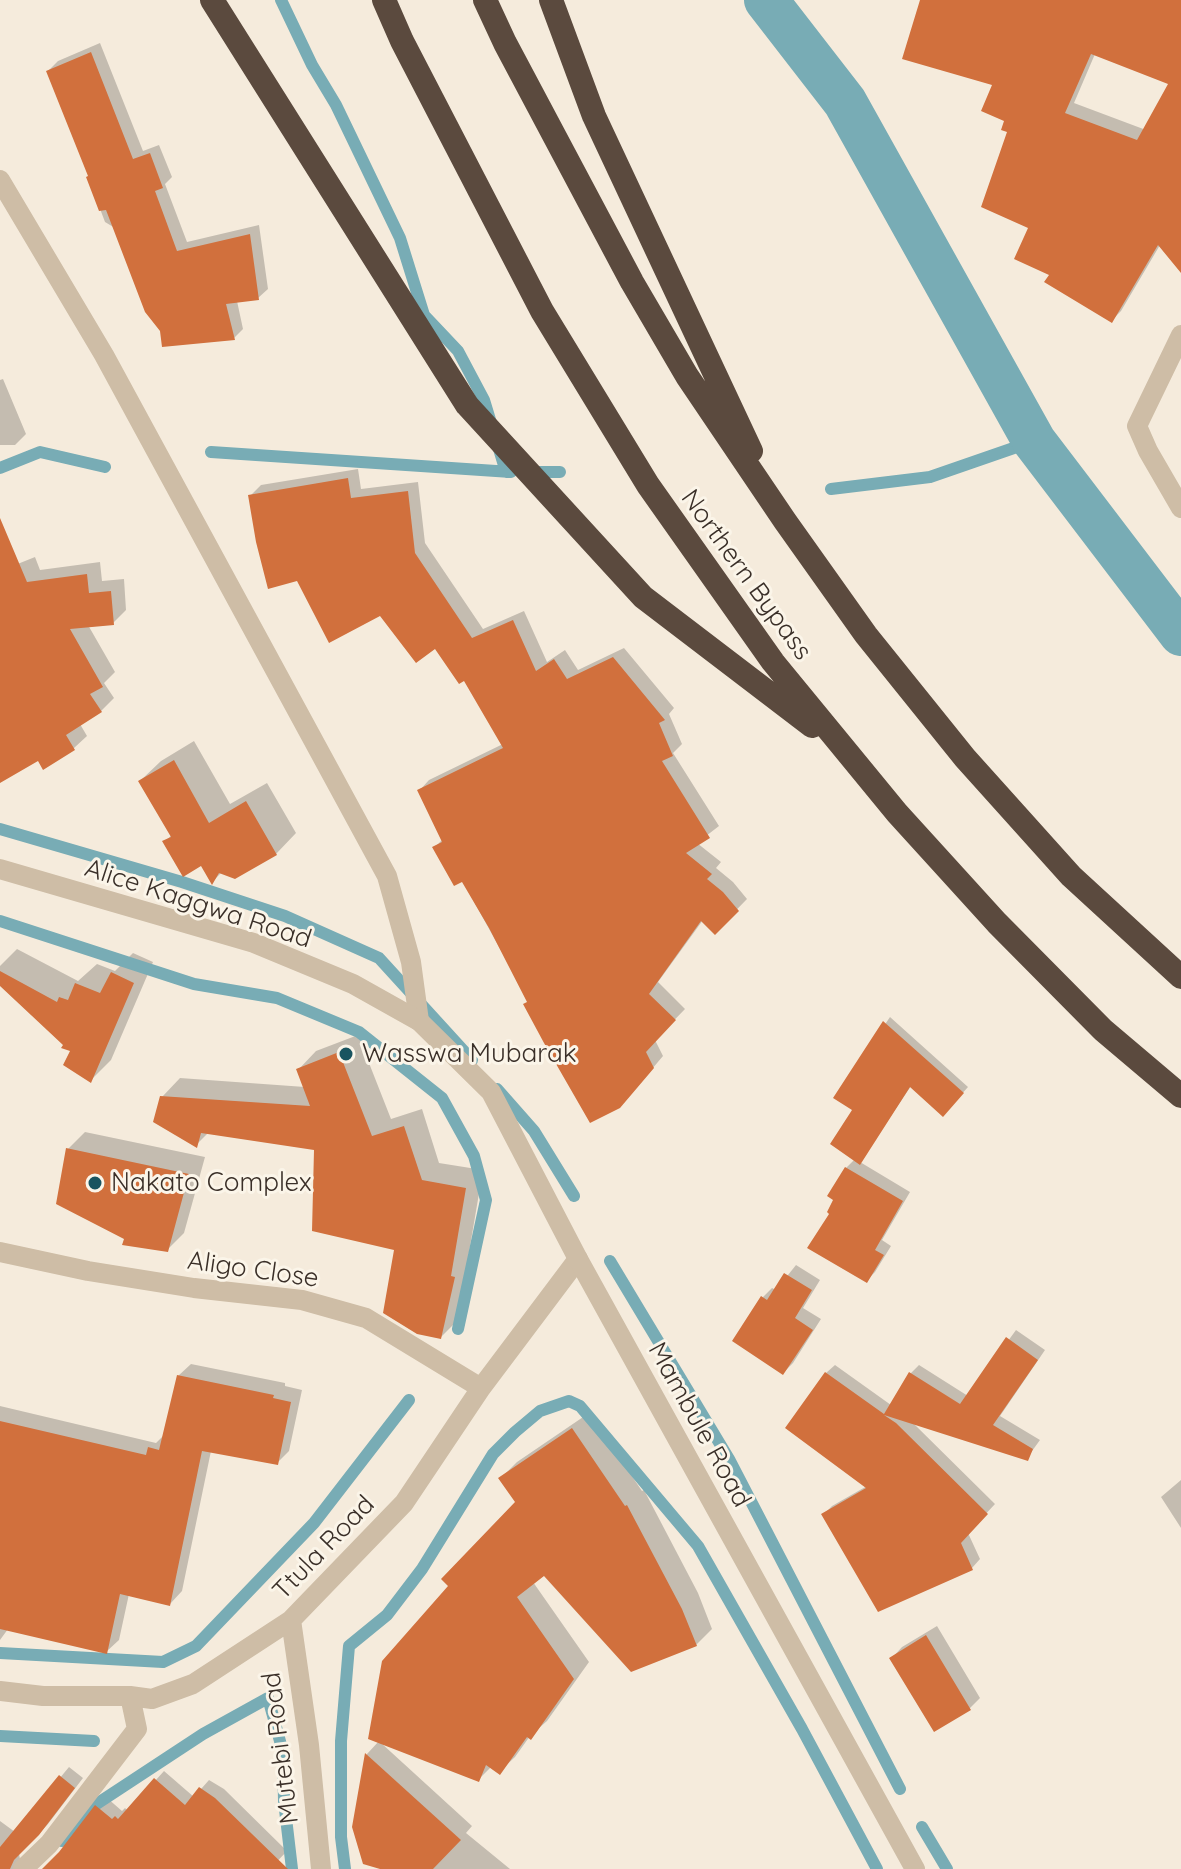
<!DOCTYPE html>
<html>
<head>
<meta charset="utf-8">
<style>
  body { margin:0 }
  canvas { display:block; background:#f5ebdc }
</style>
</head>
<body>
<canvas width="1181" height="1869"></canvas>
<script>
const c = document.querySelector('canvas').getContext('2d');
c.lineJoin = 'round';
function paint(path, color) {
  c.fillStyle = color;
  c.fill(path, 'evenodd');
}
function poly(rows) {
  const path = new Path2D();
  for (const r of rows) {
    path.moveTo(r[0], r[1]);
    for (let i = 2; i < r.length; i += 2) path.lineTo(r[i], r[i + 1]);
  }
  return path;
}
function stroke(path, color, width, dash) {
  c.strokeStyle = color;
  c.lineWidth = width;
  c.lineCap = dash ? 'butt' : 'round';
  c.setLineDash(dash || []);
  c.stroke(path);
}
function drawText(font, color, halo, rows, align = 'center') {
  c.font = font + ' Quicksand,sans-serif';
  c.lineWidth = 6;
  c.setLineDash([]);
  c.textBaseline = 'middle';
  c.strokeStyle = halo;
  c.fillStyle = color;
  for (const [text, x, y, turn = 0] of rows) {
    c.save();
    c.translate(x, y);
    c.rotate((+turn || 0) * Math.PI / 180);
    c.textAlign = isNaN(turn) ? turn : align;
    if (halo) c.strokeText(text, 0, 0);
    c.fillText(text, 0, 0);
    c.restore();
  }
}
paint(poly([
  [922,0,1181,0,1181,262,1160,245,1121,311,1111,321,1051,274,1030,227,1010,131,994,84],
  [1095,54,1171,82,1146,130,1074,103],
  [100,43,143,151,159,145,172,177,165,184,187,242,259,225,268,289,258,298,237,301,243,329,234,338,162,330,115,228,105,222,88,177,90,175,48,71,58,61],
  [3,379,26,434,15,445,0,445,0,380],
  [358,469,361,489,418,482,425,543,483,629,524,611,547,662,565,650,578,670,624,648,674,708,669,714,682,744,673,753,719,826,697,843,721,862,716,868,733,882,747,899,715,932,703,920,658,982,685,1009,655,1040,663,1056,630,1095,529,1001,462,880,435,847,443,839,419,791,429,780,503,744,464,678,436,646,380,614,251,495,261,485],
  [35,557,40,570,100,562,102,581,124,579,126,610,113,623,88,625,115,672,104,683,114,698,101,711,80,724,87,736,74,748,38,758,0,759,0,571],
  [194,741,230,804,267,783,296,833,276,854,222,872,212,882,202,863,165,841,172,835,140,781,161,761],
  [17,949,78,981,97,964,115,971,133,953,153,962,111,1060,91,1080,72,1050,0,983,0,966],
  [890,1017,968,1087,943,1115,911,1086,860,1162,910,1192,882,1240,891,1246,875,1272,866,1281,832,1213,846,1168,855,1159,855,1109,836,1097],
  [358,1035,391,1119,422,1109,439,1163,483,1170,468,1258,472,1259,459,1319,441,1337,397,1248,316,1149,209,1132,196,1145,162,1097,180,1078,305,1087,298,1070,316,1051],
  [85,1132,205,1157,184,1233,167,1250,126,1238,68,1149],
  [796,1265,820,1280,803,1308,821,1319,793,1363,783,1373,763,1297,772,1288,776,1290],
  [1016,1330,1045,1350,1000,1416,1040,1440,1027,1458,911,1421,995,1504,968,1533,980,1559,972,1568,823,1515,832,1506,867,1486,826,1373,835,1365,891,1405,910,1374,919,1365,968,1396],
  [191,1364,285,1383,285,1386,302,1390,289,1451,277,1463,211,1451,182,1591,170,1604,129,1594,119,1640,106,1652,8,1629,0,1640,0,1406,156,1443,163,1436,178,1376],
  [589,1413,642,1491,644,1490,698,1593,712,1629,696,1645,544,1573,533,1582,589,1662,547,1721,530,1736,515,1757,499,1772,491,1767,478,1780,380,1742,472,1826,466,1833,510,1869,386,1869,354,1827,367,1754,379,1741,451,1586,517,1503,501,1478,517,1462],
  [1181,1480,1181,1528,1161,1497],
  [937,1626,980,1698,969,1709,892,1658,902,1647],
  [69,1767,83,1778,48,1824,19,1854,22,1869,0,1869,0,1821,15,1832],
  [164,1771,194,1797,209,1780,224,1789,287,1851,270,1869,44,1869,61,1853,106,1797,122,1811,125,1808,128,1811]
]), '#0003');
stroke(poly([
  [281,0,312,65,336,105,400,238,424,315,458,351,484,400,491,423],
  [499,449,506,472],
  [211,452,511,472],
  [0,468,40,452,105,467],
  [529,472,560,472],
  [831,489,930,477,1034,441],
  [0,829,182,882,285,916,379,958,472,1060],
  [0,921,194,984,277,998,359,1032,442,1098,474,1156,486,1200,458,1329],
  [497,1089,534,1131,574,1196],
  [610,1261,729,1459,900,1789],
  [0,1653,163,1662,196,1646,314,1523,409,1400],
  [0,1736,94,1741],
  [922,1827,947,1869],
  [62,1841,95,1805,203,1734,268,1698,283,1752,284,1801,292,1869],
  [345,1869,341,1837,341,1741,349,1646,387,1615,422,1569,493,1454,515,1432,540,1411,569,1401,580,1406,698,1546,802,1729,877,1869]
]), '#78acb5', 12);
stroke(poly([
  [766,0,845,102,1034,441,1181,634]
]), '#78acb5', 44);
paint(poly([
  [920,0,1181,0,1181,273,1158,245,1112,323,1044,282,1049,275,1014,259,1028,228,981,207,1007,132,1001,130,1004,121,981,111,992,85,902,59],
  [1091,54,1168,84,1137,140,1065,113],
  [91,52,133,159,150,153,163,188,155,191,177,251,250,234,259,300,226,304,235,340,162,347,160,331,145,312,106,210,99,211,86,177,88,176,46,71],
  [348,478,351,498,408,491,415,553,472,638,513,620,536,671,554,659,567,679,613,657,665,720,659,723,673,756,662,761,710,838,686,853,712,874,707,879,723,892,739,911,715,935,701,921,649,994,676,1020,646,1052,654,1068,620,1108,590,1123,544,1043,523,1004,527,1002,489,928,462,882,454,886,432,847,442,842,417,790,503,748,464,681,459,684,435,649,416,663,380,616,329,643,297,581,268,589,256,542,248,495],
  [0,518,27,582,87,574,89,593,111,591,114,625,70,629,103,687,90,694,102,712,66,735,75,750,43,770,38,761,0,783],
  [174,760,209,823,246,801,277,855,235,879,219,873,212,885,201,866,183,877,162,841,171,837,138,781],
  [0,971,57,1002,59,997,68,1000,75,983,100,993,111,972,134,983,91,1083,63,1065,70,1051,61,1048,63,1045,0,986],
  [883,1021,964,1093,943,1117,910,1087,860,1165,830,1144,852,1110,833,1098],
  [339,1052,372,1136,404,1126,422,1180,466,1188,451,1276,455,1277,441,1339,417,1334,383,1313,394,1250,312,1231,314,1150,201,1133,197,1148,153,1122,160,1096,310,1106,296,1069],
  [66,1148,189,1174,168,1252,122,1245,124,1239,56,1204],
  [845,1167,903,1201,875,1250,884,1255,867,1283,807,1248,829,1214,827,1212,833,1200,827,1196],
  [784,1273,812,1290,795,1318,813,1330,783,1375,732,1341,761,1296,767,1300],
  [1006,1337,1038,1360,993,1425,1033,1449,1028,1461,884,1415,896,1423,988,1514,961,1543,973,1570,878,1612,821,1514,866,1488,785,1428,825,1372,884,1414,909,1372,960,1404],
  [177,1375,274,1395,273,1398,291,1402,278,1465,202,1451,170,1606,120,1594,107,1654,0,1629,0,1421,146,1455,148,1447,159,1450],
  [572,1428,625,1506,627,1505,682,1609,697,1646,631,1672,544,1576,517,1597,574,1679,531,1740,527,1737,500,1775,486,1765,479,1782,368,1739,382,1661,448,1586,441,1579,515,1502,498,1478],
  [926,1635,971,1710,934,1732,889,1658],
  [365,1753,461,1840,433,1869,380,1869,363,1864,352,1827],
  [59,1775,75,1788,39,1835,14,1860,10,1869,0,1869,0,1847],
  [154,1778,185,1805,199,1787,215,1798,288,1869,42,1869,59,1852,95,1805,112,1819,115,1816,118,1819]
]), '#d1703d');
stroke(poly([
  [0,180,104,355,387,876,411,962,419,1021],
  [1181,335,1137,426,1148,451,1181,508],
  [0,1252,88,1271,194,1288,302,1300,366,1318,481,1388],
  [291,1620,309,1745,321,1869],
  [0,1691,43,1696,130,1696,152,1699,193,1684,291,1620,404,1503,481,1388,578,1259],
  [23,1869,49,1844,137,1729,130,1696]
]), '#cebda6', 20);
stroke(poly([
  [0,869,254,943,353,984,419,1021,491,1092,578,1259,915,1869]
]), '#cebda6', 20);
stroke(poly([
  [212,0,467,405,643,597,812,726],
  [384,0,402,41,542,311,648,485,773,662,897,813,997,923,1103,1030,1181,1096],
  [485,0,505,43,632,282,687,376,785,521,866,635,965,758,1071,876,1181,977],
  [551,0,594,116,751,451]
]), '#5b4a3e', 24);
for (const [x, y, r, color] of [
  [346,1054,8,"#195460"],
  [95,1183,8,"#195460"]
]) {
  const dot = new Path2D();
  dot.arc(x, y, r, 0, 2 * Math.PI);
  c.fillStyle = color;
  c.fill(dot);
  stroke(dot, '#fbf5e9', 3);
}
drawText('26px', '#3a2f28', '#fbf5e9', [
  ["Northern Bypass",746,575,54],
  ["Alice Kaggwa Road",198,904,18],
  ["Aligo Close",253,1270,8],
  ["Mambule Road",699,1425,61],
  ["Ttula Road",324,1548,-46],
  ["Mutebi Road",281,1748,-97]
]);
drawText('26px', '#3a2f28', '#fbf5e9', [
  ["Wasswa Mubarak",362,1054],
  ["Nakato Complex",111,1183]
], 'left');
</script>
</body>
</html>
